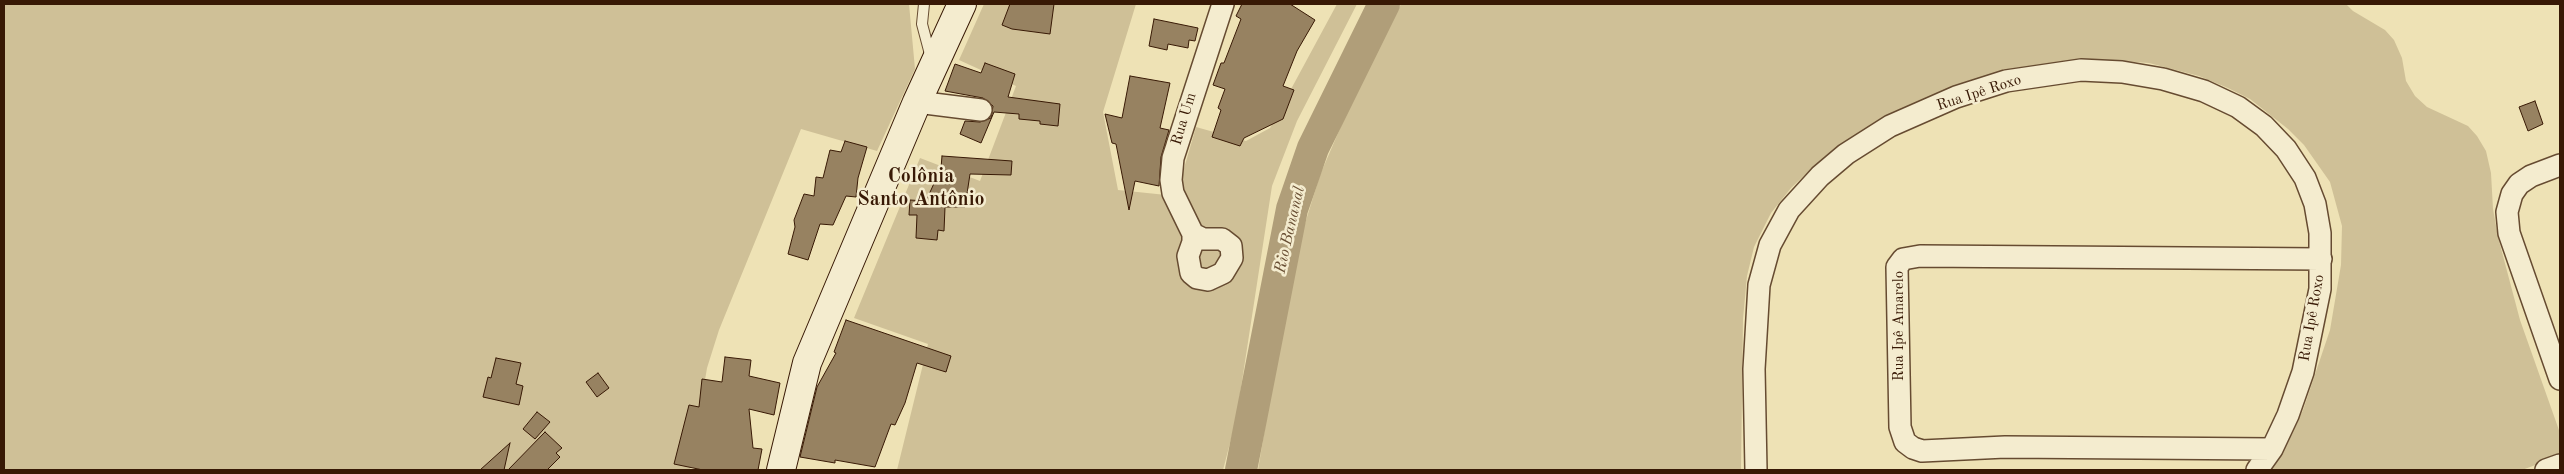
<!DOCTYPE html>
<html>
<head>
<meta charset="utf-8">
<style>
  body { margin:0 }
  #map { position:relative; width:2564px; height:474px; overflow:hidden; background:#eee2b5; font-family:"Old Standard TT",serif }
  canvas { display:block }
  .frame { position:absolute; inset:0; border:5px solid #381905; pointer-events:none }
</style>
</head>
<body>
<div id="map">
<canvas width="2564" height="474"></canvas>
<div class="frame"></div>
</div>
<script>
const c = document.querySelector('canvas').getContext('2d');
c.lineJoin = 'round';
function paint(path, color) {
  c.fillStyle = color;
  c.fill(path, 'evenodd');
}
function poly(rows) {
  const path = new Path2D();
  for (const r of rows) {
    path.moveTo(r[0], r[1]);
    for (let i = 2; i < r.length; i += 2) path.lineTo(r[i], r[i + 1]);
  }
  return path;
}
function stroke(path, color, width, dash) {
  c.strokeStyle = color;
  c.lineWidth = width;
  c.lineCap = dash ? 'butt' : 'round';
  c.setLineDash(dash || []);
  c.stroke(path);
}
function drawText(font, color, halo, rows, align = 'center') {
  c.font = font + ' "Old Standard TT",serif';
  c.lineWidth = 5;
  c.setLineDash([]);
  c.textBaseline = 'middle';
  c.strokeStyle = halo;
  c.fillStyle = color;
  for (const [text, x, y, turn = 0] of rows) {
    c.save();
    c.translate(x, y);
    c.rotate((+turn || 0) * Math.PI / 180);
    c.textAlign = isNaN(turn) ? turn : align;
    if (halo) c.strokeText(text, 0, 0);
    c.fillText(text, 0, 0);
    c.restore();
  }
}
paint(poly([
  [4,4,909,4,915,69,877,151,801,129,719,330,707,368,690,470,4,470],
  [984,4,1136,4,1103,112,1118,190,1176,196,1196,127,1246,141,1270,128,1337,4,1357,4,1297,121,1272,186,1236,420,1223,470,897,470,928,344,854,318,920,158,980,181,1016,86,959,60],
  [1401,4,2346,4,2353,11,2385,30,2394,40,2402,58,2406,81,2415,96,2427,107,2468,126,2477,136,2486,151,2491,173,2493,209,2498,237,2520,320,2560,433,2560,456,2522,470,2266,470,2292,434,2303,410,2330,330,2341,265,2342,226,2330,182,2304,145,2288,129,2250,99,2228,88,2199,76,2149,63,2093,59,2063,63,1847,143,1813,167,1791,188,1771,213,1754,247,1747,276,1743,319,1741,470,1258,470,1288,289,1303,230,1320,175,1351,103]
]), '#cfc097');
stroke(poly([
  [1241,470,1292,209,1313,148,1384,4]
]), '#b09e79', 32);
const building = poly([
  [1010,4,1054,4,1050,34,1012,29,1002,25,1010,4],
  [1242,4,1290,4,1315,20,1297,51,1283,86,1294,90,1283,119,1244,138,1240,146,1212,137,1221,110,1218,108,1225,89,1213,85,1221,63,1224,63,1241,19,1236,16,1242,4],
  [1154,19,1198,28,1195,41,1189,40,1188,48,1168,44,1167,50,1149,46,1154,19],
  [985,63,1015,74,1008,97,1060,104,1058,126,1040,124,1040,121,1019,119,1019,114,994,112,981,143,960,134,965,121,980,122,991,118,993,106,983,98,945,91,955,64,981,73,985,63],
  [1130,76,1170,83,1160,128,1169,130,1161,157,1159,186,1135,181,1129,210,1116,144,1112,143,1105,114,1122,118,1130,76],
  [2535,101,2543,124,2528,131,2519,107,2535,101],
  [845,141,867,147,858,178,856,197,846,196,833,225,820,224,808,260,788,254,795,227,794,220,804,194,814,196,816,177,823,178,830,150,841,152,845,141],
  [942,156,1012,161,1011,175,970,174,965,207,945,207,944,231,938,230,937,240,916,238,917,215,909,215,910,200,926,201,941,168,942,156],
  [846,320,951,356,946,372,917,363,905,403,895,425,891,424,875,467,835,460,835,463,800,457,817,387,836,353,834,352,846,320],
  [725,357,751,360,749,376,780,383,774,415,749,409,753,448,762,449,758,470,703,470,674,464,689,405,699,407,702,379,722,382,725,357],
  [496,358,521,363,516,384,523,386,519,405,483,397,488,377,491,378,496,358],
  [598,373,609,388,597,397,586,382,598,373],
  [537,412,550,422,535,439,523,429,537,412],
  [545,432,562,448,556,453,560,457,547,470,508,470,545,432],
  [510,443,504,470,480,470,510,443]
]);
paint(building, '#978261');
stroke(building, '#381905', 1);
const service = poly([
  [924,4,922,24,931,58]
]);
const minor = poly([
  [917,102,981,110],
  [2560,165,2531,176,2519,184,2512,194,2507,212,2509,233,2560,379],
  [1193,234,1193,242,1188,256,1191,273,1197,278,1208,280,1223,273,1232,258,1231,246,1222,239,1203,239,1193,234,1173,193,1171,180,1173,158,1223,4],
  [2272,449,2005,447,1922,451,1913,448,1905,442,1900,427,1897,267,1903,259,1920,256,2321,259],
  [1756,470,1754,369,1759,285,1770,245,1789,210,1820,176,1846,154,1890,126,1956,97,2006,81,2081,70,2122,72,2163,79,2204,91,2238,107,2264,126,2286,149,2305,178,2315,204,2320,233,2320,289,2303,372,2288,415,2272,449,2257,470],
  [2546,470,2560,465]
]);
const secondary = poly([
  [781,470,807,363,917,102,962,4]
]);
stroke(service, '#664b31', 12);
stroke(minor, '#664b31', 24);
stroke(secondary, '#381905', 30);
stroke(service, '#f4eccf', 10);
stroke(minor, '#f4eccf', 21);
stroke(secondary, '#f4eccf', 28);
drawText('15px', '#381905', '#f4eccf', [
  ["Rua Ipê Roxo",1979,93,-18],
  ["Rua Um",1184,119,-73],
  ["Rua Ipê Roxo",2312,318,-80],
  ["Rua Ipê Amarelo",1899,326,-90]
]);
drawText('italic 16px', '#684e33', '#f4eccf', [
  ["Rio Bananal",1290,230,-77]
]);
drawText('bold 20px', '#381905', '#f4eccf', [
  ["Colônia",921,177],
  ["Santo Antônio",921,200]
]);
</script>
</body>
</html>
